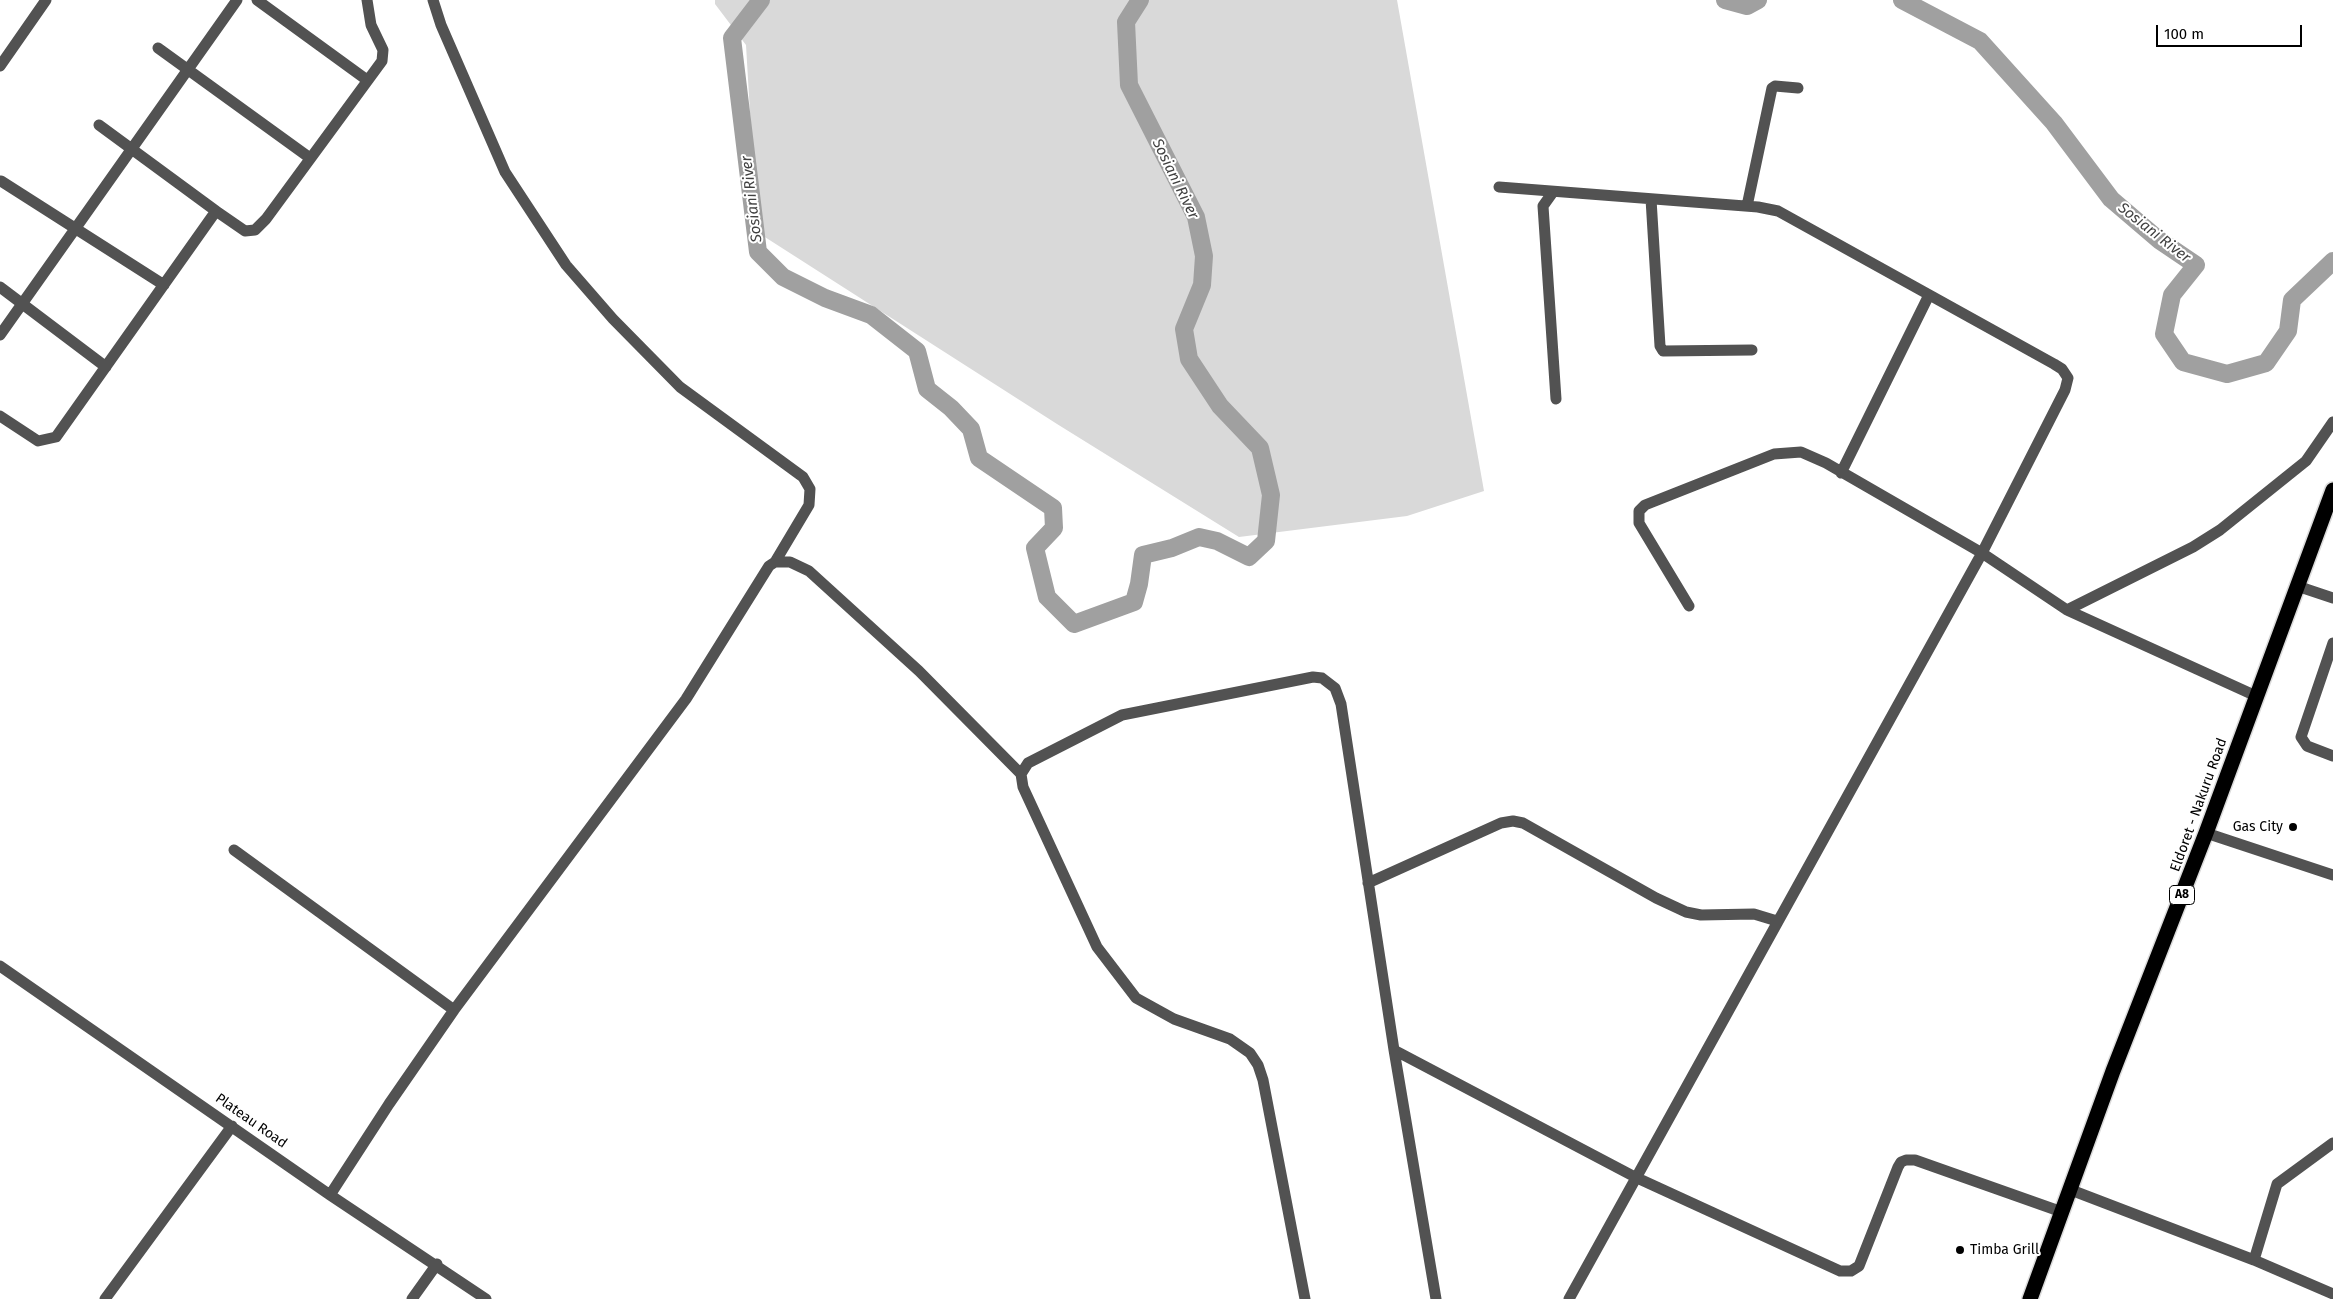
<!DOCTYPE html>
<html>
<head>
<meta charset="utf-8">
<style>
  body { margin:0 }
  #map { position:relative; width:2333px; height:1299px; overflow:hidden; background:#fff; font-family:"Fira Sans",sans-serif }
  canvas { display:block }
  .scale { position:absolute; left:2156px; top:25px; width:146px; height:22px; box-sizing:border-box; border:2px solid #000; border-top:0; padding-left:6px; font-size:15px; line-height:18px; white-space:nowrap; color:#000; -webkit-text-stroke:4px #fff; paint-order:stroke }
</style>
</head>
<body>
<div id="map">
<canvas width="2333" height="1299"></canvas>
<div class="scale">100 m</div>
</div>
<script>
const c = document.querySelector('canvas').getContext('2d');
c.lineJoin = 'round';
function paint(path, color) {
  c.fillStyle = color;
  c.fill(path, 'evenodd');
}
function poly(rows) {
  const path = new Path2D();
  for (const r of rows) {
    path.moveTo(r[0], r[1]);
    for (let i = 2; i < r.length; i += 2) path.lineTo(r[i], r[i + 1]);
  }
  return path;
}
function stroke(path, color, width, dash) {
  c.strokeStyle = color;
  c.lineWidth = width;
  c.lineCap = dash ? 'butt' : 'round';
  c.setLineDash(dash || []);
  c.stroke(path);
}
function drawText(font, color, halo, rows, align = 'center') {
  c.font = font + ' "Fira Sans",sans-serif';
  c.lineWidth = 4;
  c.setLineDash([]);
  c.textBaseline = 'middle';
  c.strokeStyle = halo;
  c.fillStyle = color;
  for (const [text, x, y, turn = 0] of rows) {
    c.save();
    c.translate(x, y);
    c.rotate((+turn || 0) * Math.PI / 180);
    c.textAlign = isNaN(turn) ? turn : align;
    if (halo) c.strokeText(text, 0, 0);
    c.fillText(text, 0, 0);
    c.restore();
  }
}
paint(poly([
  [715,0,1397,0,1484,491,1407,516,1239,537,1057,424,757,232,746,45,715,4]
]), '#d9d9d9');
stroke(poly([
  [761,0,732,38,758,252,783,277,825,298,871,315,917,351,927,389,951,408,971,429,979,458,1053,508,1054,528,1035,548,1047,597,1074,624,1134,602,1139,584,1143,555,1172,548,1199,537,1217,541,1249,557,1266,541,1271,495,1260,448,1220,406,1189,359,1184,329,1202,285,1204,256,1196,217,1129,85,1126,22,1140,0],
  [1725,0,1747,6,1758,0],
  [1902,0,1980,41,2054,123,2111,199,2159,240,2196,265,2172,295,2164,334,2183,362,2227,374,2266,363,2288,331,2292,300,2333,261]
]), '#a0a0a0', 18);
const highway = poly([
  [2030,1299,2113,1071,2206,833,2333,490]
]);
stroke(highway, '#dbdbdb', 18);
stroke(poly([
  [257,0,367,80],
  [433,0,441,25,505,172,566,265,613,319,680,387,803,477,810,489,809,505,775,562],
  [158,48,310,158],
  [0,66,46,0],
  [99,125,216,211],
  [1,181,164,285],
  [1499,187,1758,207,1778,211,2054,364,2062,369,2068,378,2065,390,1982,553,1569,1299],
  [1553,192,1543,206,1556,399],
  [1651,199,1660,346,1663,351,1752,350],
  [1747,206,1772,88,1775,86,1798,88],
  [0,287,106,367],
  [0,335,237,0],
  [0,416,38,441,56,437,216,211,245,231,255,230,266,219,382,61,383,50,371,25,367,0],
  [1841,473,1929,295],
  [2297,586,2333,598],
  [1689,606,1639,523,1639,511,1645,505,1774,454,1801,452,1826,463,1982,553,2067,610,2256,696],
  [2067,610,2193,547,2220,530,2306,461,2333,422],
  [2333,643,2301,737,2307,746,2333,756],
  [1021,774,1028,763,1122,715,1313,677,1322,678,1335,688,1341,704,1394,1050,1436,1299],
  [2206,833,2333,875],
  [234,850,454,1010,389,1104,330,1195],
  [1368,883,1501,823,1513,821,1523,823,1656,898,1686,912,1701,915,1754,914,1777,921],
  [0,966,330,1195,486,1299],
  [454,1010,686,699,769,566,775,562,790,562,809,571,919,671,1021,774,1023,787,1097,947,1136,998,1174,1019,1230,1039,1250,1053,1258,1065,1263,1080,1305,1299],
  [1394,1050,1635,1177,1840,1271,1851,1271,1859,1266,1898,1167,1901,1162,1906,1160,1915,1160,2062,1212],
  [2071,1190,2254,1260,2333,1294],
  [2254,1260,2277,1184,2333,1143],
  [105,1299,232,1126],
  [412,1299,437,1264]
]), '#525252', 11);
stroke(highway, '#000', 15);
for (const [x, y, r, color] of [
  [2293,827,5,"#000"],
  [1960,1250,5,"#000"]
]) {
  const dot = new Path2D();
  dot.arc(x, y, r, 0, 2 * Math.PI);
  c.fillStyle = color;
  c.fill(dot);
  stroke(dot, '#fff', 2);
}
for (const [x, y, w] of [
  [2182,895,25]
]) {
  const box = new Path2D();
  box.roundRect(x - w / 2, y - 9.5, w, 19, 4);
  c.fillStyle = '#fff';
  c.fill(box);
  stroke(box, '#000', 1);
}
drawText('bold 12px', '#000', null, [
  ["A8",2182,895]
]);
drawText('14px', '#000', '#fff', [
  ["Eldoret - Nakuru Road",2199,805,-70],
  ["Plateau Road",251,1121,35]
]);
drawText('14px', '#000', '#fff', [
  ["Gas City",2283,827],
  ["Timba Grill",1970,1250,"left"]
], 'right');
drawText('italic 15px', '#414141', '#fff', [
  ["Sosiani River",1175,179,64],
  ["Sosiani River",752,199,-97],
  ["Sosiani River",2154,233,38]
]);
</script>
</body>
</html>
